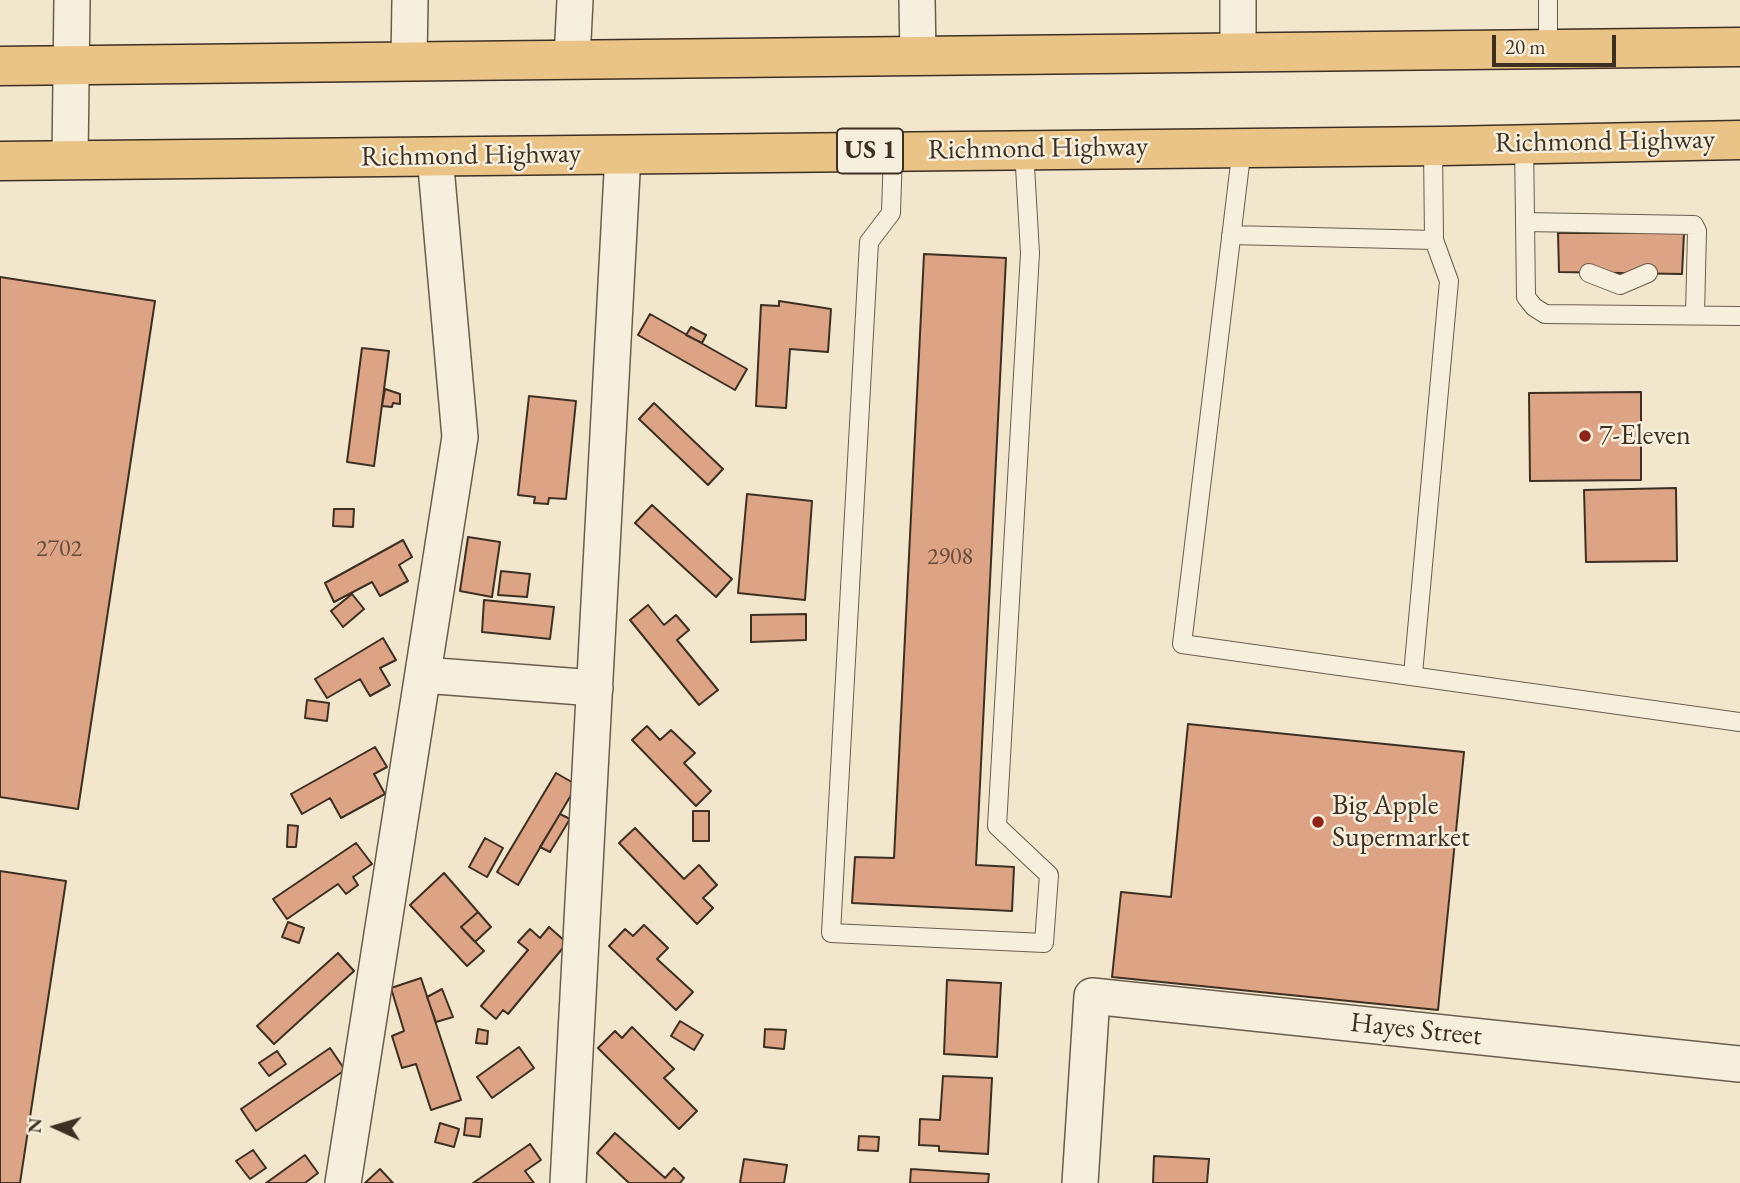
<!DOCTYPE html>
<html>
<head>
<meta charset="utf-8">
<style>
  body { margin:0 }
  #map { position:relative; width:1740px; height:1183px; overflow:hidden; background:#f2e7cd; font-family:"EB Garamond",serif }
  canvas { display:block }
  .north { position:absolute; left:21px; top:1092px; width:70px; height:70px; -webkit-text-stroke:5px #f7efde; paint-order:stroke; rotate:274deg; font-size:19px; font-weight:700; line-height:28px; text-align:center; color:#3d2f22 }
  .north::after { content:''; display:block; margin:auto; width:24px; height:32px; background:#3d2f22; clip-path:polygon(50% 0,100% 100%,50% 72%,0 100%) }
  .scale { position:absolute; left:1492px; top:35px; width:124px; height:32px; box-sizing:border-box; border:4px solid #3d2f22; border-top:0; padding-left:9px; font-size:21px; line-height:24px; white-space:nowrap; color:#3d2f22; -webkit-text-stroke:5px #f7efde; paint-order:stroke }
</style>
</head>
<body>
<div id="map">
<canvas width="1740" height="1183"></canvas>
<div class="north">N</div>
<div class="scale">20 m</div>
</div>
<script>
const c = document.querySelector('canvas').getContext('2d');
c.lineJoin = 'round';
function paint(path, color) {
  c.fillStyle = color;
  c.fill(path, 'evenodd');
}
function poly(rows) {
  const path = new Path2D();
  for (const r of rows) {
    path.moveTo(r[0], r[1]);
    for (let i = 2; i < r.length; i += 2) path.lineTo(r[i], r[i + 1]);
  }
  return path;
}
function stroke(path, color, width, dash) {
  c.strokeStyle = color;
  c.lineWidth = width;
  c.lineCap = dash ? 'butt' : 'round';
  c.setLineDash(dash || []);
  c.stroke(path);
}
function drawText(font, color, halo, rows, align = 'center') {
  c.font = font + ' "EB Garamond",serif';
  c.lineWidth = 5;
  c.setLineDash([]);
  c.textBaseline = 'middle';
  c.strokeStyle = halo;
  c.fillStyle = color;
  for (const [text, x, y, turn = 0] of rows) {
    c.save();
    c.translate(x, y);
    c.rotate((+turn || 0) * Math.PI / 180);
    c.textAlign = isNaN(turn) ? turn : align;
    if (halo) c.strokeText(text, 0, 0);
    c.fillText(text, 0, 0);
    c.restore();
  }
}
const building = poly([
  [1558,233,1684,233,1682,274,1559,272,1558,233],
  [924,254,1006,258,976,865,1014,867,1012,911,852,903,855,857,894,858,924,254],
  [0,277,155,301,78,809,0,797,0,277],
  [779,301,831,309,828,352,790,349,786,408,756,406,761,305,779,306,779,301],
  [650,314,747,369,735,390,638,335,650,314],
  [691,327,706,335,702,343,686,335,691,327],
  [362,348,389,351,374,466,347,462,362,348],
  [385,389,400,394,400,404,393,403,392,407,382,406,385,389],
  [1641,392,1641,480,1530,481,1529,393,1641,392],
  [529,396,576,401,566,499,549,498,548,504,534,503,535,497,518,495,529,396],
  [654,403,723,469,708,485,639,419,654,403],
  [1676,488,1677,561,1586,562,1584,490,1676,488],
  [747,494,812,501,805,600,738,593,747,494],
  [652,505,732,579,716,597,635,523,652,505],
  [334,509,354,509,353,527,333,526,334,509],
  [468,537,500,542,492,597,460,591,468,537],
  [403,540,412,557,399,565,408,581,380,596,372,582,334,602,325,583,403,540],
  [501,571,530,574,527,597,498,595,501,571],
  [352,594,364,609,343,627,331,611,352,594],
  [484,600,554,607,550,639,482,632,484,600],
  [648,605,664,625,676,615,689,630,677,640,718,690,699,705,630,620,648,605],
  [806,614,806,640,751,642,751,615,806,614],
  [383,638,396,660,380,668,390,685,370,696,360,679,327,698,315,679,383,638],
  [307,700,329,703,327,721,305,718,307,700],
  [1188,724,1464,752,1438,1010,1112,977,1121,892,1171,897,1188,724],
  [647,726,660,740,671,730,695,753,684,763,711,791,696,806,632,740,647,726],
  [375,747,387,767,374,774,385,794,341,818,330,798,302,814,291,794,375,747],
  [556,773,577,785,518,885,497,872,556,773],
  [693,811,709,811,709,841,693,841,693,811],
  [560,814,570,819,550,852,540,847,560,814],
  [288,825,298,826,296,847,287,847,288,825],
  [635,828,684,879,699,865,717,885,703,898,713,908,697,924,619,843,635,828],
  [485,838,503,848,487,877,469,867,485,838],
  [356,843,372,864,353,877,358,885,346,894,338,884,287,919,273,899,356,843],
  [0,871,66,881,20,1183,0,1183,0,871],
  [444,873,478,912,461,927,484,951,467,966,410,905,444,873],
  [478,912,491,927,475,942,461,927,478,912],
  [288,922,304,928,299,943,282,937,288,922],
  [644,925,668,948,657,959,693,992,676,1010,609,946,625,929,633,936,644,925],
  [549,927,567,943,508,1014,503,1010,496,1019,481,1006,528,950,518,942,530,929,540,938,549,927],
  [338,953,354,971,274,1044,257,1026,338,953],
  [421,978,461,1100,431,1110,416,1064,402,1068,392,1036,404,1031,391,988,421,978],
  [947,980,1001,983,997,1057,944,1054,947,980],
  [442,989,453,1017,436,1022,427,997,442,989],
  [680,1021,703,1035,694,1050,671,1036,680,1021],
  [632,1027,674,1069,664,1078,697,1111,679,1129,598,1048,615,1031,622,1038,632,1027],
  [478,1029,488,1031,487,1044,476,1043,478,1029],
  [765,1029,786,1030,784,1049,764,1047,765,1029],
  [519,1047,534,1068,492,1098,477,1077,519,1047],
  [330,1048,345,1070,256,1131,241,1109,330,1048],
  [277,1051,286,1064,269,1076,259,1063,277,1051],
  [943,1076,992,1078,988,1154,939,1151,939,1146,919,1145,920,1119,940,1120,943,1076],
  [466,1118,482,1119,480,1137,464,1135,466,1118],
  [440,1123,459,1129,454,1147,435,1142,440,1123],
  [615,1133,665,1178,674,1168,684,1178,680,1183,629,1183,597,1153,615,1133],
  [859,1136,879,1137,878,1151,858,1150,859,1136],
  [530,1144,541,1160,525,1171,534,1183,473,1183,530,1144],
  [253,1150,266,1168,250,1179,236,1161,253,1150],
  [305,1155,318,1173,305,1183,266,1183,305,1155],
  [1154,1156,1209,1159,1207,1183,1153,1183,1154,1156],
  [744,1159,787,1165,784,1183,740,1183,744,1159],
  [380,1169,393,1183,365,1183,380,1169],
  [911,1169,989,1174,988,1183,910,1183,911,1169]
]);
paint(building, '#dca484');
stroke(building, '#3d2f22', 2);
const service = poly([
  [1548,0,1548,50],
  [1524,142,1526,297,1534,307,1545,314,1740,316],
  [1242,147,1182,644,1740,722],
  [893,150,891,213,869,242,831,933,1044,943,1049,875,997,826,1030,253,1024,149],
  [1525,222,1694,225,1697,231,1695,315],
  [1231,235,1434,240,1433,146],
  [1589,273,1620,285,1648,273],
  [1413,674,1449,281,1434,240]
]);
const minor = poly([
  [917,0,918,55],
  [1238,53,1238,0],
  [572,59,575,0],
  [409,61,410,0],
  [70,160,72,0],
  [423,675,595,688],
  [343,1183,460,437,435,156],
  [568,1183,623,154],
  [1080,1183,1092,996,1740,1064]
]);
const primary = poly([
  [0,66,1740,47],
  [0,161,1443,146,1740,140]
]);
stroke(service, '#6a5d4d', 20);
stroke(minor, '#6a5d4d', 38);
stroke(primary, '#3d2f22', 41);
stroke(service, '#f7efde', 18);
stroke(minor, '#f7efde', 35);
stroke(primary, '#e9c486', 38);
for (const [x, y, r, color] of [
  [1585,436,7,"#8f2418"],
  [1318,822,7,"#8f2418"]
]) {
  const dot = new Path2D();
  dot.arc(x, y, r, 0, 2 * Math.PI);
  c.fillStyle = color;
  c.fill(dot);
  stroke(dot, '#f7efde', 2.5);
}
drawText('24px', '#654c3a', null, [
  ["2702",59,549],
  ["2908",950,557]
]);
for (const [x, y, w] of [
  [870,151,66]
]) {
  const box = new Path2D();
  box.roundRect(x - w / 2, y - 22.5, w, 45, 5);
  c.fillStyle = '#f7efde';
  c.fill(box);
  stroke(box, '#3d2f22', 2);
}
drawText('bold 26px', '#3d2f22', null, [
  ["US 1",870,151]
]);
drawText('28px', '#3d2f22', '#f7efde', [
  ["Richmond Highway",1605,142,-1],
  ["Richmond Highway",1038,149,-1],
  ["Richmond Highway",471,156,-1],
  ["Hayes Street",1416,1030,6]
]);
drawText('28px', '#3d2f22', '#f7efde', [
  ["7-Eleven",1599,436],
  ["Big Apple",1332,806],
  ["Supermarket",1332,838]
], 'left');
</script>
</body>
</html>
